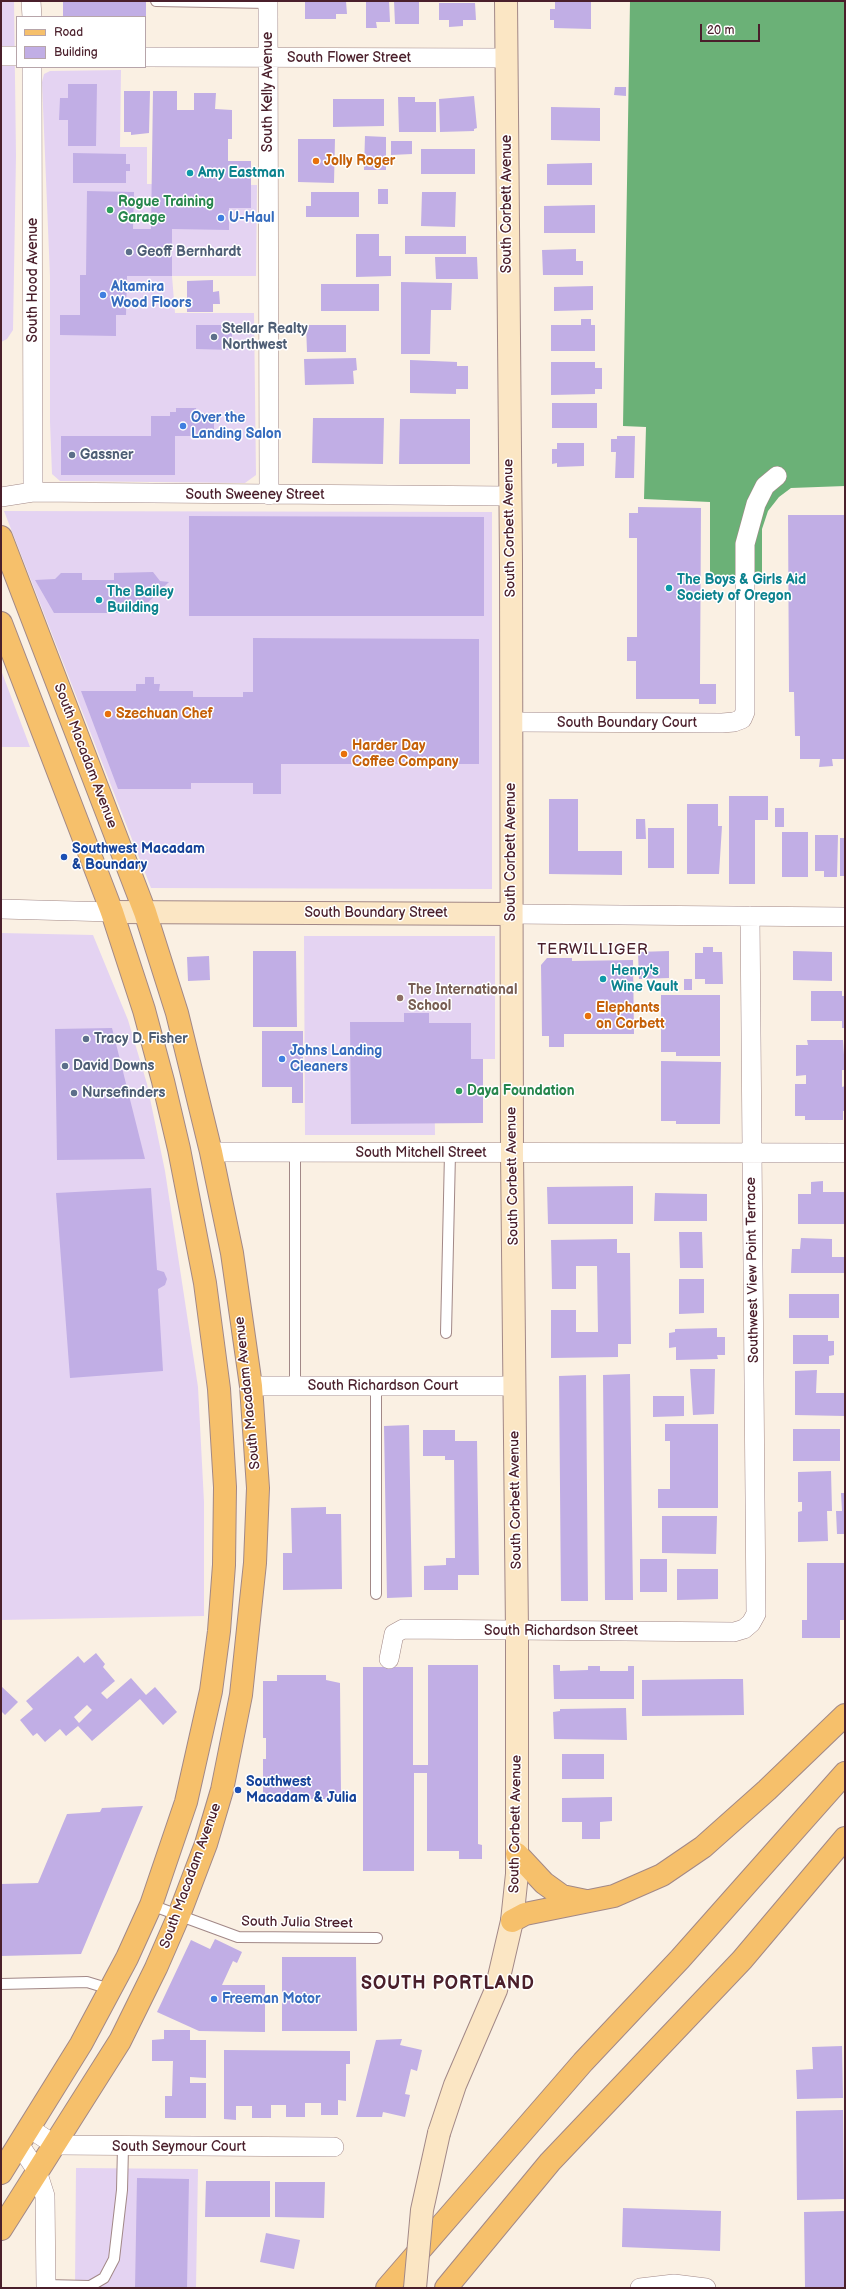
<!DOCTYPE html>
<html>
<head>
<meta charset="utf-8">
<style>
  body { margin:0 }
  #map { position:relative; width:846px; height:2289px; overflow:hidden; background:#faf0e3; font-family:"Balsamiq Sans",sans-serif }
  canvas { display:block }
  .frame { position:absolute; inset:0; border:2px solid #4a1f2b; pointer-events:none }
  .legend { position:absolute; left:16px; top:16px; width:130px; height:52px; box-sizing:border-box; background:#fff; border:1px solid #b7a5aa; margin:0; padding:5px 7px; list-style:none; font-size:12px; color:#4a1f2b }
  .legend li { display:flex; align-items:center; gap:8px; height:20px }
  .legend b { width:20px; border:1px solid #b7a5aa }
  .scale { position:absolute; left:700px; top:24px; width:60px; height:18px; box-sizing:border-box; border:2px solid #4a1f2b; border-top:0; padding-left:5px; font-size:12px; line-height:14px; white-space:nowrap; color:#4a1f2b; -webkit-text-stroke:3px #fff; paint-order:stroke }
</style>
</head>
<body>
<div id="map">
<canvas width="846" height="2289"></canvas>
<div class="frame"></div>
<ul class="legend">
<li><b style="height:5px;background:#f6c06b"></b>Road</li>
<li><b style="height:11px;background:#c1aee5"></b>Building</li>
</ul>
<div class="scale">20 m</div>
</div>
<script>
const c = document.querySelector('canvas').getContext('2d');
c.lineJoin = 'round';
function paint(path, color) {
  c.fillStyle = color;
  c.fill(path, 'evenodd');
}
function poly(rows) {
  const path = new Path2D();
  for (const r of rows) {
    path.moveTo(r[0], r[1]);
    for (let i = 2; i < r.length; i += 2) path.lineTo(r[i], r[i + 1]);
  }
  return path;
}
function stroke(path, color, width, dash) {
  c.strokeStyle = color;
  c.lineWidth = width;
  c.lineCap = dash ? 'butt' : 'round';
  c.setLineDash(dash || []);
  c.stroke(path);
}
function drawText(font, color, halo, rows, align = 'center') {
  c.font = font + ' "Balsamiq Sans",sans-serif';
  c.lineWidth = 3;
  c.setLineDash([]);
  c.textBaseline = 'middle';
  c.strokeStyle = halo;
  c.fillStyle = color;
  for (const [text, x, y, turn = 0] of rows) {
    c.save();
    c.translate(x, y);
    c.rotate((+turn || 0) * Math.PI / 180);
    c.textAlign = isNaN(turn) ? turn : align;
    if (halo) c.strokeText(text, 0, 0);
    c.fillText(text, 0, 0);
    c.restore();
  }
}
paint(poly([
  [1,1,14,1,16,156,13,330,7,339,1,342],
  [121,70,120,147,147,147,147,184,257,185,256,276,172,276,175,313,254,313,256,475,245,483,60,481,52,474,50,422,50,277,42,82,44,74,50,71],
  [4,511,492,512,492,889,151,888],
  [1,670,30,747,1,747],
  [1,933,93,935,128,1020,147,1084,165,1171,198,1387,204,1502,204,1616,1,1620],
  [304,936,495,936,495,1059,434,1059,435,1135,305,1135],
  [76,2168,198,2169,196,2288,75,2288]
]), '#e4d3f2');
paint(poly([
  [630,1,845,1,845,486,791,488,779,497,768,511,762,529,762,580,710,576,710,502,644,499,646,427,623,426]
]), '#6bb177');
paint(poly([
  [63,1,146,1,146,17,63,17],
  [305,1,346,1,347,14,336,14,336,19,305,19],
  [366,1,389,1,390,22,376,22,377,28,366,28],
  [394,1,419,1,419,24,395,24],
  [555,1,591,2,591,29,554,28,554,20,550,20,550,9,555,9],
  [439,3,475,3,476,20,463,20,463,26,449,27,449,20,439,20],
  [68,84,97,84,96,146,68,146,68,120,59,120,60,98,68,98],
  [615,87,626,87,626,96,614,95],
  [124,91,150,91,149,133,131,135,131,132,124,132],
  [153,91,177,91,177,110,194,110,194,93,216,93,215,109,232,110,232,139,228,139,228,161,251,161,251,208,229,208,229,230,172,229,172,276,127,276,126,315,116,315,116,336,60,335,60,315,80,315,80,275,86,275,87,191,134,192,133,229,151,229],
  [474,96,477,128,474,129,474,131,440,132,439,99],
  [398,97,415,97,415,102,436,102,436,132,399,132],
  [333,99,384,99,384,126,333,127],
  [551,107,600,108,600,141,551,140],
  [365,136,386,137,386,170,364,170],
  [298,139,335,139,334,183,298,182],
  [391,141,412,141,412,154,391,155],
  [421,149,475,149,475,174,421,174],
  [73,153,126,154,126,164,130,164,130,171,126,171,126,183,73,183],
  [592,163,592,185,547,185,547,164],
  [378,189,388,189,388,204,378,204],
  [311,192,359,192,359,217,306,217,306,206,311,206],
  [422,192,456,192,455,227,421,226],
  [595,205,595,233,544,233,544,206],
  [356,234,379,234,379,256,391,256,391,276,356,277],
  [405,236,466,236,466,254,405,254],
  [576,249,576,261,583,261,583,275,543,275,542,250],
  [435,257,477,257,478,279,436,279],
  [213,280,213,292,219,291,220,304,213,304,213,312,187,312,187,281],
  [401,282,452,283,451,310,431,310,430,354,401,354],
  [321,284,379,284,379,311,321,311],
  [593,286,593,310,554,311,554,287],
  [581,319,591,319,591,325,595,325,595,351,551,351,551,325,581,325],
  [196,325,232,325,232,350,196,349],
  [306,325,346,325,346,352,307,352],
  [356,358,357,370,353,371,354,384,305,385,304,359],
  [410,360,457,362,457,366,468,366,468,389,456,389,456,394,410,393],
  [551,362,595,362,595,368,602,368,602,389,595,389,595,394,551,395],
  [552,403,597,403,597,428,552,428],
  [176,408,196,408,197,413,214,413,214,436,175,436,175,475,61,475,61,436,151,436,151,416,170,416,170,412,176,412],
  [313,418,384,418,383,464,312,463],
  [400,419,470,419,470,464,399,464],
  [617,436,635,436,634,478,615,478,616,452,611,452,611,439,617,439],
  [557,443,584,443,584,466,557,467,557,463,552,464,552,449,557,449],
  [638,507,701,508,700,684,716,684,716,704,699,704,699,699,636,699,636,661,627,661,627,637,637,637,637,538,629,538,629,513,638,513],
  [788,515,845,515,845,759,832,759,833,766,819,767,820,759,800,759,800,736,795,736,794,692,789,692],
  [189,516,484,517,484,616,189,616],
  [153,572,160,581,169,582,137,613,54,613,35,580,55,579,61,573,82,573,82,580,114,580,114,573],
  [253,638,479,639,479,764,281,764,281,794,253,794,253,783,191,783,191,789,118,789,81,691,136,691,136,684,145,684,145,677,154,677,154,684,160,684,159,691,193,691,193,697,243,697,243,692,253,692],
  [729,796,768,796,768,820,755,820,755,884,729,884],
  [549,799,578,799,578,851,622,851,622,875,549,874],
  [687,804,718,804,718,826,722,826,719,874,687,874],
  [775,808,784,808,784,827,775,827],
  [636,819,645,819,646,839,636,839],
  [648,828,674,828,674,868,648,868],
  [782,832,808,832,808,877,782,877],
  [815,835,838,835,837,877,824,877,824,871,815,871],
  [840,838,845,838,845,876,840,876],
  [703,947,713,947,713,952,722,952,723,984,705,984,705,979,695,979,695,953,703,953],
  [253,951,296,951,297,1027,253,1027],
  [669,951,669,978,639,979,638,952],
  [793,951,832,952,832,981,793,980],
  [209,956,210,980,188,981,187,957],
  [547,958,572,958,572,961,633,960,634,1034,564,1034,564,1047,549,1047,549,1036,542,1036,541,965],
  [684,979,692,979,692,990,684,990],
  [811,991,842,991,842,996,845,996,845,1028,842,1028,842,1021,811,1021],
  [661,995,720,995,720,1056,676,1056,676,1052,661,1052],
  [404,1013,429,1013,429,1023,471,1023,471,1059,483,1059,483,1123,351,1124,350,1022,404,1022],
  [112,1028,145,1159,57,1160,55,1029],
  [262,1031,303,1031,303,1103,292,1103,292,1087,262,1087],
  [807,1040,843,1040,845,1070,842,1070,842,1087,845,1086,845,1111,843,1111,843,1120,805,1120,805,1116,795,1116,795,1084,806,1084,806,1075,796,1076,796,1045,808,1045],
  [661,1061,721,1062,720,1124,676,1124,676,1121,661,1121],
  [823,1181,823,1192,845,1192,845,1224,798,1224,798,1194,811,1194,811,1182],
  [633,1186,633,1224,548,1224,547,1187],
  [151,1188,157,1270,164,1272,167,1279,165,1285,158,1289,163,1371,70,1378,56,1193],
  [655,1193,707,1194,707,1221,654,1221],
  [679,1232,702,1232,703,1268,680,1268],
  [801,1238,832,1239,832,1257,844,1257,844,1273,791,1273,792,1249,800,1249],
  [617,1239,617,1253,630,1253,631,1344,618,1344,618,1357,551,1358,551,1310,576,1310,576,1332,598,1332,597,1266,576,1266,576,1289,552,1289,551,1240],
  [679,1279,704,1279,704,1313,679,1314],
  [789,1294,839,1294,839,1318,789,1318],
  [717,1328,717,1337,725,1337,725,1355,717,1355,718,1359,676,1360,676,1347,669,1348,669,1333,675,1332,675,1329],
  [793,1335,828,1335,828,1341,834,1341,834,1355,829,1356,829,1364,793,1364],
  [690,1369,715,1369,714,1414,693,1415],
  [817,1370,816,1393,845,1393,845,1416,795,1415,795,1371],
  [630,1374,633,1600,605,1600,603,1375],
  [586,1375,588,1601,561,1601,559,1376],
  [653,1396,684,1396,684,1416,653,1417],
  [665,1424,718,1424,718,1508,658,1508,658,1489,670,1489,670,1441,665,1441],
  [409,1425,412,1597,387,1598,384,1426],
  [793,1429,840,1429,840,1461,793,1461],
  [423,1430,455,1430,455,1441,477,1441,479,1575,458,1575,458,1590,424,1590,424,1566,446,1565,446,1558,455,1558,454,1460,445,1460,445,1456,423,1456],
  [831,1471,832,1511,827,1511,828,1541,798,1542,798,1512,802,1511,802,1502,798,1502,798,1472],
  [841,1493,845,1493,845,1534,837,1534,836,1511,842,1511],
  [326,1507,326,1514,341,1514,342,1589,283,1590,283,1553,292,1553,291,1508],
  [662,1516,717,1516,716,1554,662,1553],
  [640,1559,667,1559,667,1592,640,1592],
  [807,1563,845,1563,845,1620,840,1620,840,1638,802,1638,802,1620,807,1620],
  [677,1569,718,1569,718,1599,677,1600],
  [96,1653,105,1664,103,1667,115,1681,101,1693,107,1699,131,1678,146,1695,155,1687,177,1712,163,1725,140,1699,92,1741,78,1726,66,1736,60,1729,45,1742,37,1733,33,1736,20,1720,33,1709,26,1701,78,1656,84,1663],
  [87,1705,92,1710,79,1723,74,1717],
  [428,1665,478,1665,478,1844,482,1845,482,1859,459,1859,459,1851,427,1851,427,1773,414,1773,414,1871,363,1871,363,1667,413,1667,413,1765,428,1765],
  [553,1665,560,1665,560,1671,588,1670,588,1666,600,1666,600,1671,628,1671,628,1666,634,1666,634,1699,554,1699],
  [277,1675,326,1675,326,1680,340,1683,341,1793,328,1793,328,1799,278,1799,278,1794,263,1794,263,1759,266,1759,266,1738,263,1738,263,1681,277,1681],
  [724,1679,743,1679,744,1715,642,1716,642,1680],
  [1,1686,18,1702,5,1715,1,1711],
  [626,1708,627,1740,554,1739,553,1712,560,1711,560,1709],
  [562,1754,604,1754,604,1779,562,1779],
  [612,1797,612,1821,600,1822,600,1839,582,1839,582,1822,562,1822,562,1798],
  [143,1806,81,1954,1,1956,1,1884,38,1883,67,1814,100,1812,102,1808],
  [215,1939,242,1952,237,1963,233,1961,222,1985,265,1985,265,2032,199,2031,157,2012,191,1940,210,1949],
  [282,1957,356,1957,357,2031,282,2031],
  [164,2030,190,2030,190,2040,206,2040,206,2078,190,2077,190,2083,206,2083,206,2118,165,2118,165,2096,172,2096,173,2061,152,2061,152,2040,164,2039],
  [402,2039,400,2045,422,2050,417,2071,411,2069,405,2094,410,2095,405,2117,383,2112,382,2117,356,2117,376,2040],
  [842,2046,843,2098,797,2099,796,2070,813,2069,812,2047],
  [224,2050,350,2051,350,2064,346,2064,346,2101,338,2100,338,2115,321,2115,321,2103,305,2103,305,2117,286,2117,286,2105,271,2105,271,2118,252,2118,252,2106,236,2106,236,2120,224,2119],
  [843,2110,844,2199,797,2200,796,2111],
  [137,2178,189,2179,187,2288,135,2288],
  [206,2181,270,2181,270,2217,205,2217],
  [275,2182,325,2182,324,2218,275,2217],
  [623,2208,721,2211,720,2251,622,2247],
  [845,2211,845,2288,805,2287,804,2212],
  [266,2233,300,2240,294,2269,260,2262]
]), '#c1aee5');
const lane = poly([
  [156,1,268,3],
  [295,1152,295,1386],
  [446,1333,450,1153],
  [376,1594,376,1386],
  [151,1905,238,1937,377,1938],
  [1,1984,87,1982,110,1989],
  [46,2285,90,2286,104,2278,114,2259,122,2190,123,2147]
]);
const street = poly([
  [31,1,32,17],
  [268,1,269,495],
  [1,56,17,56],
  [145,57,506,58],
  [32,67,33,492],
  [1,497,33,492,509,496],
  [511,722,722,723,734,722,742,719,745,712,745,544,756,504,765,486,777,476],
  [1,909,112,912],
  [511,914,845,917],
  [211,1152,845,1153],
  [251,1386,515,1386],
  [389,1659,394,1634,403,1629,734,1632,744,1629,751,1623,756,1614,750,916],
  [29,2128,55,2145,334,2147],
  [19,2144,37,2171,45,2196,46,2288],
  [640,2288,674,2284,706,2288]
]);
const secondary = poly([
  [112,912,511,914],
  [439,2133,455,2085,496,1990,512,1921,517,1874,517,1632,512,1153,511,562,506,1]
]);
const primary = poly([
  [1,537,145,912,177,1013,211,1152,232,1253,251,1386,258,1488,255,1563,241,1695,222,1790,206,1844,179,1915,156,1968,120,2041,1,2229],
  [1,623,112,912,144,1010,163,1081,179,1149,205,1283,219,1389,225,1487,224,1565,219,1631,211,1691,186,1802,151,1905,127,1958,81,2044,1,2173]
]);
const highway = poly([
  [517,1854,544,1883,562,1896,586,1901],
  [512,1921,525,1914,614,1896,662,1875,703,1847,767,1790,845,1715],
  [387,2288,583,2062,680,1959,845,1773],
  [446,2288,550,2162,742,1960,845,1838]
]);
stroke(lane, '#a28887', 12);
stroke(street, '#a28887', 20);
stroke(secondary, '#a28887', 24);
stroke(primary, '#a28887', 24);
stroke(highway, '#a28887', 24);
stroke(lane, '#fff', 10);
stroke(street, '#fff', 19);
stroke(secondary, '#fbe6c4', 22);
stroke(primary, '#f6c06b', 22);
stroke(highway, '#f6c06b', 22);
const secondaryBridge = poly([
  [415,2288,422,2210,439,2133]
]);
stroke(secondaryBridge, '#a28887', 24, []);
stroke(secondaryBridge, '#fbe6c4', 22);
for (const [x, y, r, color] of [
  [316,161,4,"#e8710a"],
  [190,173,4,"#0f9aa8"],
  [110,210,4,"#2e9e5b"],
  [221,218,4,"#3f7fe0"],
  [129,252,4,"#5c6f8a"],
  [103,295,4,"#3f7fe0"],
  [214,337,4,"#5c6f8a"],
  [183,426,4,"#3f7fe0"],
  [72,455,4,"#5c6f8a"],
  [669,588,4,"#0f9aa8"],
  [99,600,4,"#0f9aa8"],
  [108,714,4,"#e8710a"],
  [344,754,4,"#e8710a"],
  [64,857,4,"#1a4fb4"],
  [603,979,4,"#0f9aa8"],
  [400,998,4,"#8d6e63"],
  [588,1016,4,"#e8710a"],
  [86,1039,4,"#5c6f8a"],
  [282,1059,4,"#3f7fe0"],
  [65,1066,4,"#5c6f8a"],
  [459,1091,4,"#2e9e5b"],
  [74,1093,4,"#5c6f8a"],
  [238,1790,4,"#1a4fb4"],
  [214,1999,4,"#3f7fe0"]
]) {
  const dot = new Path2D();
  dot.arc(x, y, r, 0, 2 * Math.PI);
  c.fillStyle = color;
  c.fill(dot);
  stroke(dot, '#fff', 1.5);
}
drawText('14px', '#4a1f2b', '#fff', [
  ["South Flower Street",349,58],
  ["South Kelly Avenue",268,92,-90],
  ["South Corbett Avenue",507,204,-90],
  ["South Hood Avenue",33,280,-90],
  ["South Sweeney Street",255,495],
  ["South Corbett Avenue",510,528,-91],
  ["South Boundary Court",627,723],
  ["South Macadam Avenue",85,756,69],
  ["South Corbett Avenue",511,852,-90],
  ["South Boundary Street",376,913],
  ["South Mitchell Street",421,1153],
  ["South Corbett Avenue",513,1176,-91],
  ["Southwest View Point Terrace",753,1270,-91],
  ["South Richardson Court",383,1386],
  ["South Macadam Avenue",248,1393,-96],
  ["South Corbett Avenue",516,1500,-91],
  ["South Richardson Street",561,1631],
  ["South Corbett Avenue",516,1824,-89],
  ["South Macadam Avenue",191,1876,-70],
  ["South Julia Street",297,1923,1],
  ["South Seymour Court",179,2147]
]);
drawText('bold 14px', '#c56008', '#fff', [
  ["Jolly Roger",324,161],
  ["Szechuan Chef",116,714],
  ["Harder Day",352,746],
  ["Coffee Company",352,762],
  ["Elephants",596,1008],
  ["on Corbett",596,1024]
], 'left');
drawText('bold 14px', '#0d838f', '#fff', [
  ["Amy Eastman",198,173],
  ["The Boys & Girls Aid",677,580],
  ["Society of Oregon",677,596],
  ["The Bailey",107,592],
  ["Building",107,608],
  ["Henry's",611,971],
  ["Wine Vault",611,987]
], 'left');
drawText('bold 14px', '#27864d', '#fff', [
  ["Rogue Training",118,202],
  ["Garage",118,218],
  ["Daya Foundation",467,1091]
], 'left');
drawText('bold 14px', '#366cbe', '#fff', [
  ["U-Haul",229,218],
  ["Altamira",111,287],
  ["Wood Floors",111,303],
  ["Over the",191,418],
  ["Landing Salon",191,434],
  ["Johns Landing",290,1051],
  ["Cleaners",290,1067],
  ["Freeman Motor",222,1999]
], 'left');
drawText('bold 14px', '#4e5e75', '#fff', [
  ["Geoff Bernhardt",137,252],
  ["Stellar Realty",222,329],
  ["Northwest",222,345],
  ["Gassner",80,455],
  ["Tracy D. Fisher",94,1039],
  ["David Downs",73,1066],
  ["Nursefinders",82,1093]
], 'left');
drawText('bold 14px', '#164399', '#fff', [
  ["Southwest Macadam",72,849],
  ["& Boundary",72,865],
  ["Southwest",246,1782],
  ["Macadam & Julia",246,1798]
], 'left');
drawText('bold 14px', '#785e54', '#fff', [
  ["The International",408,990],
  ["School",408,1006]
], 'left');
c.letterSpacing = '1px';
drawText('15px', '#4a1f2b', '#fff', [
  ["TERWILLIGER",593,950]
]);
c.letterSpacing = '0px';
c.letterSpacing = '1px';
drawText('bold 18px', '#4a1f2b', '#fff', [
  ["SOUTH PORTLAND",448,1984]
]);
c.letterSpacing = '0px';
</script>
</body>
</html>
